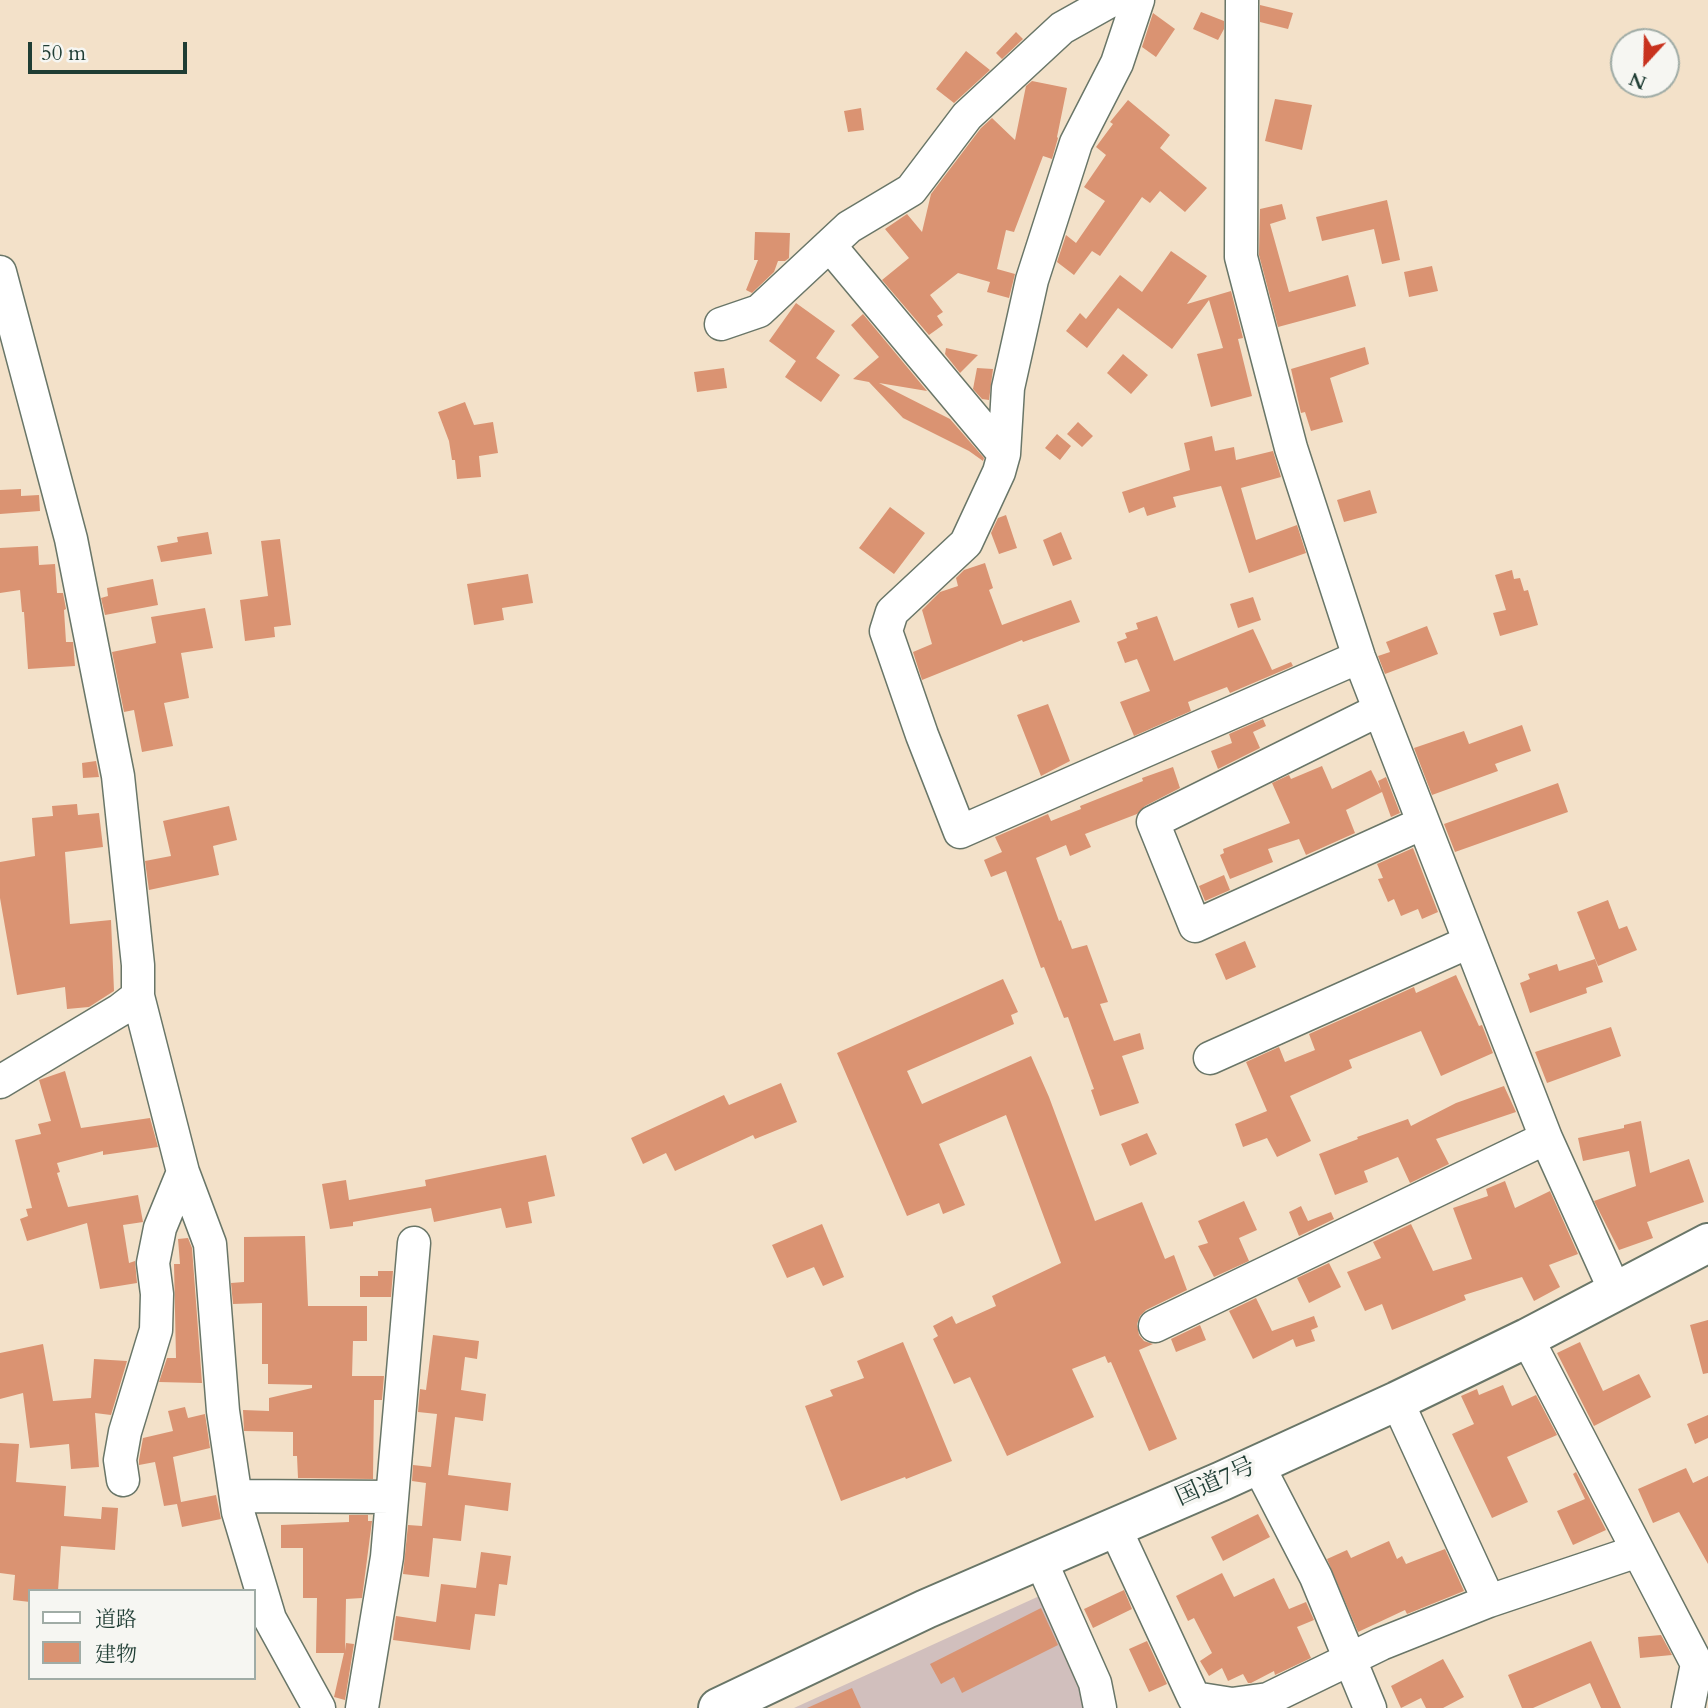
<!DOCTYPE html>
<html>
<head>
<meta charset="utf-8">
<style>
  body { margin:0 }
  #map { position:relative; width:1708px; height:1708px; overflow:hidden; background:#f3e1c9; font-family:Cardo,"Noto Serif JP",serif }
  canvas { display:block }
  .legend { position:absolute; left:28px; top:1589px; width:228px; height:91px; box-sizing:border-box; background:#f6f6f2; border:2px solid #a0aca6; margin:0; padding:9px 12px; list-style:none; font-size:21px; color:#1f3d34 }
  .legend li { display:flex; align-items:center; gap:14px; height:35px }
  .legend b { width:35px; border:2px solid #a0aca6 }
  .north { position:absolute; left:1610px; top:28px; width:70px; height:70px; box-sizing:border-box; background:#f6f6f2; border:2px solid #a0aca6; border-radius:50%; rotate:202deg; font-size:19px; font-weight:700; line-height:28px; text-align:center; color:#1f3d34 }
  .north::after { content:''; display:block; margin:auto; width:24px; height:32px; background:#c8321e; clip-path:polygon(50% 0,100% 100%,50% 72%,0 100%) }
  .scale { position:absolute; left:28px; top:42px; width:159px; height:32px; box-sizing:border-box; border:4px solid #1f3d34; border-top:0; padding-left:9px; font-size:21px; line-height:24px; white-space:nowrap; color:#1f3d34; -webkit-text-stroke:5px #f6f6f2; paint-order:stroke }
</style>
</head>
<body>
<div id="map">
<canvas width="1708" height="1708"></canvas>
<ul class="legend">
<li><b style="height:9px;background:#fff"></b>道路</li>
<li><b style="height:19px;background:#da9372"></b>建物</li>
</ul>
<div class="north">N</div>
<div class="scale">50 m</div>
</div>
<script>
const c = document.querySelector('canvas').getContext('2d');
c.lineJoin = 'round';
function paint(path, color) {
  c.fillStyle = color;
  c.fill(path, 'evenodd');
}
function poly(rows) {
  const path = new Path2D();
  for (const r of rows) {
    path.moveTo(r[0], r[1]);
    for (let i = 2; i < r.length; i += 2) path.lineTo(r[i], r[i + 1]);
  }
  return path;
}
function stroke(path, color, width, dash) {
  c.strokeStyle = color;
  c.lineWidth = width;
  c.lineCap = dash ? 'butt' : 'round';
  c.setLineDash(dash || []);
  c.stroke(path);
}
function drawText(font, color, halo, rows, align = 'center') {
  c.font = font + ' Cardo,"Noto Serif JP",serif';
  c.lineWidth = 7;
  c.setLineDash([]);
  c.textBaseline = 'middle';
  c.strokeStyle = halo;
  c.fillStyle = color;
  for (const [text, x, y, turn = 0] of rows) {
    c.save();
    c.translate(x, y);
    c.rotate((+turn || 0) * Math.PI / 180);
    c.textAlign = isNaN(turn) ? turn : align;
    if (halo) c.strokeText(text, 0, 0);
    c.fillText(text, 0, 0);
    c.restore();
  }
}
paint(poly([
  [1046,1593,1089,1708,794,1708]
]), '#d1bfbd');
paint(poly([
  [1260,5,1293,13,1288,29,1260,22],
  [1201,12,1224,21,1224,29,1218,40,1193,29],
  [1153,13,1175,29,1156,57,1142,47],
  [1016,32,1023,39,1002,59,996,53],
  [966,51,990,70,954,103,936,89],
  [1032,81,1067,88,1057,137,1058,138,1052,159,1043,156,1014,232,1006,230,997,269,1015,274,1009,298,987,292,990,282,958,273,930,295,943,312,937,316,943,325,929,335,882,280,909,258,885,229,907,214,922,232,931,194,981,128,992,118,1015,140,1026,86],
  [1275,99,1312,105,1302,150,1265,141],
  [1128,100,1170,135,1160,148,1207,188,1185,212,1160,191,1150,203,1142,197,1100,256,1092,251,1074,275,1057,262,1066,235,1076,243,1105,201,1084,187,1106,155,1096,147,1113,124,1110,122],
  [861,108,864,130,848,132,844,111],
  [1387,200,1400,260,1382,264,1374,229,1322,241,1316,217],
  [1282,204,1286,219,1270,224,1289,292,1348,275,1356,306,1278,327,1259,255,1260,209],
  [755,232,790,233,789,258,785,261,778,261,774,272,752,293,746,290,758,260,754,260],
  [1171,251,1207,276,1187,304,1231,291,1243,338,1238,339,1252,396,1211,407,1197,354,1223,348,1209,300,1172,349,1118,308,1087,348,1066,331,1080,313,1086,319,1120,275,1142,292],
  [1432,266,1438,291,1409,297,1404,272],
  [796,303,835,331,816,358,840,375,821,402,785,377,796,361,769,341],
  [863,314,927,391,879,383,950,419,984,458,983,461,969,451,903,418,869,382,853,379,879,357,851,325],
  [1365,347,1369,364,1330,378,1343,422,1311,431,1305,412,1301,413,1291,369],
  [946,348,978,355,960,373,945,354],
  [1123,354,1148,375,1131,394,1107,373],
  [724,368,727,388,697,392,694,372],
  [977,368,993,369,989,400,982,399,973,389],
  [465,402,474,425,493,422,498,453,479,456,481,477,457,479,455,460,452,460,449,441,438,412],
  [1078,422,1093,436,1082,447,1067,434],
  [1057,434,1071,446,1060,460,1045,448],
  [1212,436,1215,451,1234,447,1236,460,1273,451,1281,477,1241,488,1256,540,1297,525,1306,553,1249,573,1221,486,1173,497,1176,507,1147,516,1144,507,1129,513,1122,492,1190,470,1184,443],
  [21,489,21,496,39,495,40,511,0,514,0,490],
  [1370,490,1377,513,1344,522,1337,500],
  [890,507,925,533,894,574,859,548],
  [1006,515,1017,548,999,554,991,533,998,518],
  [208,532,212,554,161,562,157,546,178,542,177,537],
  [1061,532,1072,559,1053,566,1043,540],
  [280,539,291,625,274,627,275,637,245,641,240,600,268,596,261,541],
  [38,546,39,565,55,564,57,593,63,593,66,609,64,610,66,642,73,642,75,666,28,669,24,612,22,612,20,590,0,593,0,548],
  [985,563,993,588,989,590,1002,625,1071,600,1080,622,1023,642,1022,640,922,680,913,652,932,644,922,610,940,592,958,586,956,578,964,570],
  [1512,570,1514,579,1520,578,1524,591,1528,590,1538,625,1500,636,1493,613,1506,610,1495,575],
  [528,574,533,603,502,608,504,620,474,625,467,584],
  [153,579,158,605,105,615,101,598,108,596,107,588],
  [1253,597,1261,620,1238,628,1230,604],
  [205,608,213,648,181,653,189,698,164,703,173,746,142,752,134,710,124,712,112,652,156,643,151,617],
  [1157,616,1174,661,1253,629,1272,670,1291,662,1293,666,1230,693,1227,687,1188,702,1191,711,1134,736,1120,702,1150,691,1137,659,1125,663,1117,642,1127,638,1125,633,1138,629,1136,623],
  [1427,626,1438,654,1385,674,1378,656,1390,652,1386,642],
  [1048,704,1070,761,1041,776,1017,715],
  [1263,719,1266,726,1253,732,1260,748,1218,769,1211,751,1232,743,1229,734],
  [1522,725,1531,751,1495,764,1498,771,1432,795,1414,748,1464,731,1469,744],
  [96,761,99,777,83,778,82,763],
  [1322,766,1332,789,1371,770,1381,790,1378,781,1386,777,1400,813,1391,817,1382,792,1346,810,1355,833,1306,855,1299,839,1268,849,1273,862,1230,879,1220,855,1224,853,1223,849,1290,823,1272,783,1289,775,1291,779],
  [1173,767,1180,788,1145,806,1137,814,1085,834,1091,847,1070,856,1066,845,1036,858,1059,921,1061,920,1072,949,1087,945,1108,1002,1100,1004,1114,1041,1140,1033,1144,1049,1122,1056,1139,1103,1100,1116,1091,1090,1094,1089,1068,1017,1064,1018,1044,967,1041,968,1006,871,991,877,984,860,1002,852,995,837,1048,814,1051,821,1081,809,1080,806,1143,781,1142,778],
  [1558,783,1568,812,1455,852,1444,824],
  [77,804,78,815,99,813,103,847,65,852,70,924,111,920,114,991,89,1007,67,1009,65,987,17,995,0,898,0,862,35,856,32,818,53,816,52,806],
  [229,806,237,840,213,846,219,875,149,890,145,861,171,856,163,821],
  [1413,848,1438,912,1422,919,1418,909,1401,916,1394,899,1388,902,1378,879,1383,878,1377,864],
  [1224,875,1230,890,1205,901,1199,886],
  [1608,900,1619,929,1627,926,1637,950,1598,966,1577,912],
  [1245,941,1256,967,1226,980,1215,954],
  [1595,959,1603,982,1586,988,1587,993,1530,1013,1520,983,1530,979,1528,974,1557,964,1559,971],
  [1456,975,1479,1026,1482,1025,1493,1053,1441,1076,1421,1031,1349,1060,1352,1068,1290,1096,1311,1141,1277,1157,1267,1138,1243,1147,1235,1124,1267,1111,1246,1062,1279,1047,1285,1062,1315,1050,1309,1034,1414,987,1416,993],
  [1003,979,1018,1012,1011,1015,1014,1024,907,1071,922,1104,1031,1056,1049,1097,1095,1221,1142,1202,1165,1259,1174,1255,1187,1290,1146,1310,1140,1316,1137,1324,1139,1335,1144,1341,1153,1344,1139,1350,1177,1439,1149,1451,1111,1362,1108,1363,1105,1356,1072,1369,1094,1417,1007,1456,970,1377,954,1384,933,1339,938,1336,933,1326,952,1316,956,1324,996,1306,992,1296,1061,1263,1006,1115,939,1144,965,1205,943,1214,939,1203,907,1216,837,1053],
  [1611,1027,1621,1056,1547,1083,1535,1052],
  [65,1071,81,1128,150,1118,158,1147,103,1155,103,1151,57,1163,60,1172,57,1173,68,1207,138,1195,143,1222,123,1225,129,1263,135,1261,137,1283,100,1289,87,1223,27,1241,20,1219,28,1216,26,1209,32,1208,15,1140,41,1134,38,1124,51,1121,39,1080],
  [781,1083,797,1122,755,1139,753,1135,675,1171,666,1153,643,1164,631,1138,724,1095,729,1105],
  [1504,1086,1516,1112,1436,1139,1449,1164,1410,1183,1398,1157,1364,1171,1368,1182,1335,1195,1319,1154,1358,1139,1357,1137,1408,1119,1411,1126,1456,1103],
  [1641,1121,1650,1173,1689,1159,1704,1202,1647,1222,1653,1238,1619,1250,1594,1201,1636,1186,1629,1151,1583,1161,1578,1138,1624,1128,1624,1125],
  [1147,1133,1157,1154,1130,1166,1121,1144],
  [546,1155,555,1196,528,1202,532,1223,506,1228,501,1208,434,1222,431,1208,353,1222,353,1226,330,1229,322,1184,346,1180,349,1200,426,1186,425,1180],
  [1505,1181,1515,1208,1550,1191,1578,1254,1549,1265,1560,1287,1534,1301,1522,1277,1464,1295,1466,1300,1392,1330,1382,1304,1365,1311,1347,1272,1381,1258,1373,1242,1411,1224,1433,1271,1472,1259,1453,1208,1488,1196,1486,1189],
  [1244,1201,1257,1230,1239,1238,1249,1261,1214,1277,1198,1246,1208,1243,1198,1221],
  [1301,1206,1308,1221,1331,1212,1334,1219,1299,1236,1289,1212],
  [822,1224,844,1277,823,1286,814,1267,787,1278,772,1245],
  [305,1236,308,1306,367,1306,367,1341,353,1341,352,1376,384,1376,382,1400,374,1400,373,1479,298,1478,297,1456,293,1456,293,1432,244,1431,243,1410,269,1411,269,1398,312,1388,312,1385,268,1384,268,1364,262,1364,262,1303,233,1304,231,1283,244,1282,244,1237],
  [188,1238,192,1248,202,1383,159,1382,167,1358,176,1358,174,1264,180,1264,178,1239],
  [1329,1263,1341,1287,1309,1303,1297,1278],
  [378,1271,393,1271,391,1297,360,1297,360,1276,378,1276],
  [1256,1298,1272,1331,1314,1316,1318,1327,1311,1330,1315,1341,1296,1347,1293,1339,1253,1359,1229,1311],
  [1708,1320,1708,1373,1703,1374,1690,1325],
  [1200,1325,1206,1340,1176,1352,1171,1339],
  [433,1335,479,1341,477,1359,465,1357,461,1390,486,1394,483,1421,455,1417,448,1475,511,1483,508,1511,465,1505,461,1541,433,1538,429,1577,403,1574,408,1525,422,1526,426,1483,412,1481,413,1465,431,1467,437,1414,418,1412,420,1389,426,1390],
  [903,1342,952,1461,906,1479,905,1477,841,1501,805,1406,833,1396,830,1390,864,1378,857,1361],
  [1580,1342,1603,1391,1639,1374,1651,1397,1594,1426,1557,1353],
  [43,1344,53,1401,91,1398,94,1359,127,1361,111,1415,95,1413,99,1467,71,1469,69,1444,30,1448,23,1393,0,1399,0,1353],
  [1503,1385,1512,1406,1536,1395,1557,1435,1507,1457,1528,1502,1492,1518,1452,1434,1474,1424,1461,1396,1477,1389,1479,1395],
  [185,1407,188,1418,205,1414,210,1448,173,1457,181,1502,216,1495,221,1519,182,1527,177,1504,164,1506,155,1462,139,1465,139,1460,143,1438,173,1431,168,1411],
  [1708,1415,1708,1438,1695,1444,1687,1424],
  [0,1443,19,1444,16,1482,66,1486,64,1516,101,1519,102,1507,118,1508,115,1550,61,1546,58,1591,30,1591,30,1602,13,1600,15,1575,0,1573],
  [1686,1468,1693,1483,1708,1476,1708,1564,1679,1512,1653,1523,1638,1489],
  [1576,1472,1606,1530,1573,1545,1557,1511,1585,1499,1573,1474],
  [1258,1514,1270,1537,1223,1561,1211,1537],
  [349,1515,368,1515,368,1521,372,1521,362,1598,346,1599,345,1651,346,1643,354,1644,345,1700,334,1697,344,1653,316,1653,317,1598,303,1598,303,1548,281,1548,281,1525,349,1522],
  [1389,1541,1397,1559,1402,1556,1406,1564,1445,1549,1464,1591,1407,1614,1405,1610,1358,1632,1327,1559,1347,1550,1351,1558],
  [481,1552,511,1556,507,1585,499,1584,495,1616,475,1614,470,1650,393,1640,396,1616,436,1622,441,1584,476,1588],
  [1222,1573,1234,1597,1274,1578,1289,1609,1306,1602,1314,1620,1297,1627,1311,1658,1275,1675,1274,1671,1251,1683,1248,1683,1243,1674,1228,1681,1222,1668,1209,1676,1200,1661,1212,1653,1194,1618,1188,1621,1176,1596],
  [1124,1590,1132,1609,1093,1628,1084,1609],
  [1041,1608,1058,1645,962,1693,954,1677,941,1684,930,1664],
  [1661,1635,1672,1655,1640,1658,1638,1637],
  [1147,1641,1167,1684,1149,1692,1129,1649],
  [1591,1641,1621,1708,1601,1708,1590,1683,1533,1708,1522,1708,1508,1675],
  [1443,1659,1464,1697,1443,1708,1426,1708,1421,1698,1401,1708,1391,1686],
  [852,1688,861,1708,807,1708]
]), '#da9372');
const minor = poly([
  [1138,0,1117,63,1076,143,1032,280,1008,388,1004,454,999,472,966,543,892,612,886,631,922,735,960,832,1359,657],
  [1242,0,1241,257,1291,448,1359,657,1546,1138,1616,1293],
  [830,246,1004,454],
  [0,272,71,539,118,776,138,965,138,996,183,1172,210,1244,223,1411,238,1512,270,1619,319,1708],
  [721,324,759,311,849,227,911,190,967,116,1062,28,1112,0],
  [1379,710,1153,822,1195,926,1423,823],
  [1210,1058,1469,942],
  [0,1082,120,1010,138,996],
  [1155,1326,1546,1138],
  [1527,1338,1697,1664,1688,1708],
  [1397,1401,1489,1601,1638,1551],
  [1258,1465,1316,1577,1370,1708],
  [123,1480,120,1460,125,1432,156,1330,157,1294,153,1263,160,1228,183,1172],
  [236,1496,392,1497],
  [1114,1526,1194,1698,1232,1704,1268,1699,1381,1644,1489,1601],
  [1040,1559,1095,1683,1100,1708],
  [362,1708,387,1557,414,1243]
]);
const highway = poly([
  [718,1708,926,1609,1222,1481,1397,1401,1527,1338,1708,1243]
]);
stroke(minor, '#697668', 35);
stroke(highway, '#697668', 42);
stroke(minor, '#fff', 32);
stroke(highway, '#fff', 38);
drawText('24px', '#1f3d34', '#f6f6f2', [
  ["国道7号",1216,1483,-24]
]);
</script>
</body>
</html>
